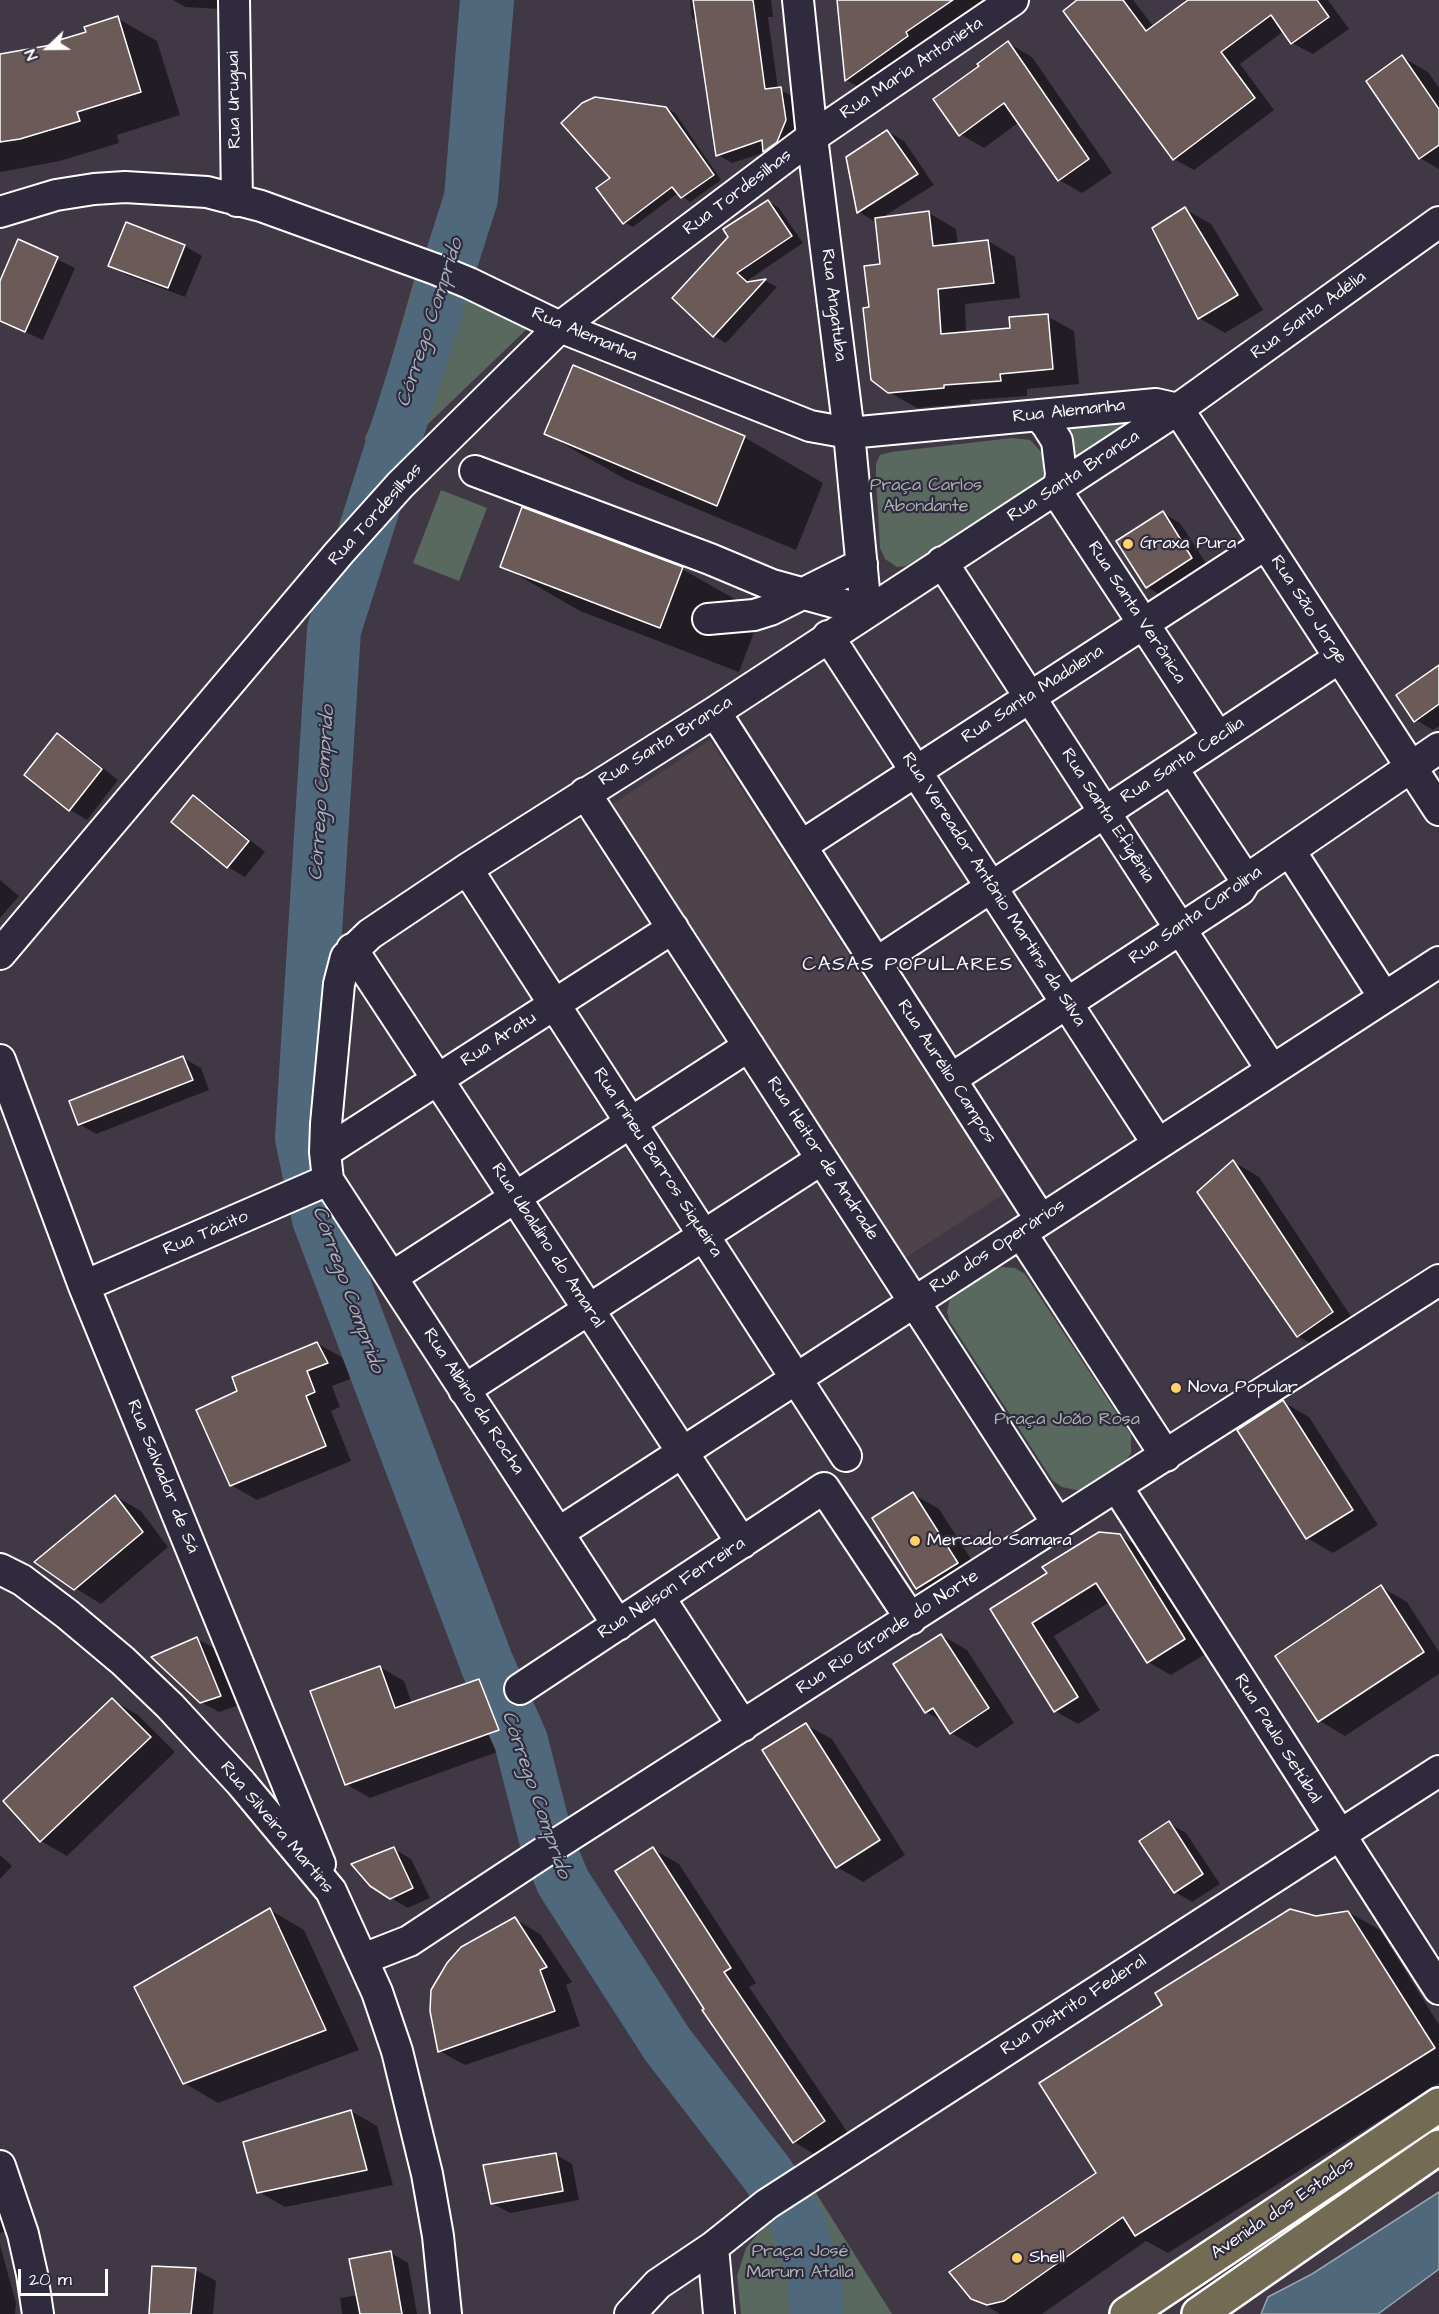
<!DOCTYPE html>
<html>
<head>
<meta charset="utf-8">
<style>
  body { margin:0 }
  #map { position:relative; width:1439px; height:2314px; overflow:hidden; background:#413845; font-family:"Architects Daughter",sans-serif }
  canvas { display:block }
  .north { position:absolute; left:18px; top:18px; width:60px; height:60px; -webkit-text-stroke:4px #2f2a3d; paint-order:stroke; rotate:248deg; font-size:16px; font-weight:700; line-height:24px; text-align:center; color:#fff }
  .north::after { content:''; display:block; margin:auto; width:21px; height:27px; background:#fff; clip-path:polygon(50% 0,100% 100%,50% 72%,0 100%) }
  .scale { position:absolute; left:18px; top:2269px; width:90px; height:27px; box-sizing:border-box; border:3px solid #fff; border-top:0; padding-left:8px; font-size:18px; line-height:21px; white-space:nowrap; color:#fff; -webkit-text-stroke:4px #2f2a3d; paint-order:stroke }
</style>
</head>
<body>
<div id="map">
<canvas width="1439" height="2314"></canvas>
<div class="north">N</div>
<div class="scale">20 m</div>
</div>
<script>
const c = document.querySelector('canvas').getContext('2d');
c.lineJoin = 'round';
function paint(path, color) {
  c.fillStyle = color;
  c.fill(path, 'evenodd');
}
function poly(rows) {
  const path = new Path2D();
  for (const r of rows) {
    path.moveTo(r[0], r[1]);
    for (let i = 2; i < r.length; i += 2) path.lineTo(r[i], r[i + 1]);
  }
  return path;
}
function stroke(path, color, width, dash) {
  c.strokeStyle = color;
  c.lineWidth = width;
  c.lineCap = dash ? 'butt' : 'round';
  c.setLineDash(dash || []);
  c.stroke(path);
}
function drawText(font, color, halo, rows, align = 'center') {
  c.font = font + ' "Architects Daughter",sans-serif';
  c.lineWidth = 4.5;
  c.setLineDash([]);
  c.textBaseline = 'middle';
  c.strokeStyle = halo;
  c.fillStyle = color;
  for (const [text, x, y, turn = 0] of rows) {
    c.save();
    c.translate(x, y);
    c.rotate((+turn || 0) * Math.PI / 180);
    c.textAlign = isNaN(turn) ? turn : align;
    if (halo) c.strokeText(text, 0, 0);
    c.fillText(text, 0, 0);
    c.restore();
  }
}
paint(poly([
  [710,740,1004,1194,905,1258,613,804]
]), '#4e424b');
paint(poly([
  [415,277,531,325,376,474,365,438,376,412],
  [1147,417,1071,470,1058,430],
  [1012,438,1030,440,1043,454,1043,475,1038,487,906,566,897,567,885,559,880,548,876,476,876,464,880,455,891,452],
  [441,490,487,508,459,581,413,563],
  [1002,1267,1015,1268,1025,1274,1131,1435,1131,1453,1126,1461,1081,1491,1062,1487,1053,1481,950,1322,947,1312,949,1302,953,1295,991,1271],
  [816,2193,821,2201,892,2314,741,2314,737,2276,746,2248,765,2225]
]), '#5a6960');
const water = poly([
  [1439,2192,1439,2269,1378,2314,1261,2314,1268,2297,1312,2274,1439,2192]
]);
paint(water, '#50687b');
stroke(water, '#96a4b0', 1.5);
paint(poly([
  [173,0,221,0,220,9,185,7],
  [690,0,771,0,773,17,768,17,778,89,795,97,800,129,779,159,766,152,732,163,718,155,698,21,692,18],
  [838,0,989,0,866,91,846,80],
  [1080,0,1133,0,1154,27,1186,3,1184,0,1328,0,1349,29,1313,54,1292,43,1284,31,1240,64,1274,110,1194,170,1174,159],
  [117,18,157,41,180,115,117,135,119,143,60,161,0,172,0,55,59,45],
  [1008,43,1032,57,1112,173,1082,193,1059,180,1019,122,984,148,960,134,981,67],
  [1402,57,1428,72,1439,88,1439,169,1420,158],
  [666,108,675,113,721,180,690,202,678,193,633,227,624,222,612,178],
  [887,131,904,141,934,185,881,218,929,213,956,229,958,245,988,241,1015,257,1020,298,965,304,966,333,1011,329,1047,316,1074,331,1079,384,1027,389,1027,396,970,400,971,403,917,408,889,392,870,309,882,265,877,223,859,212,848,158],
  [768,201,779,208,803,243,748,280,751,283,766,281,777,287,726,343,714,336,674,298],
  [1185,209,1211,224,1263,310,1225,333,1199,318,1154,229],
  [127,224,185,246,202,256,185,297,127,275,110,265],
  [19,241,75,268,43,340,0,321,0,284],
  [546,434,744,437,823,483,796,550,625,479],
  [1163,513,1180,523,1209,568,1164,597,1147,587],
  [502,566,682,569,761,614,739,672,580,611],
  [1439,667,1439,726,1433,730,1416,720],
  [57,735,74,745,118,780,87,820,70,810],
  [193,797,210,807,265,852,245,877,228,867],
  [0,880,19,896,0,918],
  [183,1058,201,1068,209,1090,96,1134,79,1124],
  [1234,1162,1259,1177,1358,1327,1324,1351,1298,1336],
  [317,1343,343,1358,353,1378,332,1386,340,1407,331,1411,351,1461,257,1500,231,1485],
  [1283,1402,1309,1417,1378,1525,1333,1553,1307,1538],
  [913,1494,939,1509,983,1578,943,1603,917,1588],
  [115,1496,141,1511,168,1547,101,1604,75,1588],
  [1119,1536,1143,1549,1207,1653,1171,1675,1148,1662,1110,1602,1054,1636,1100,1710,1078,1724,1055,1711,992,1610],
  [1381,1587,1407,1602,1439,1652,1439,1674,1345,1736,1320,1721,1277,1656],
  [941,1635,967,1650,1014,1723,977,1748,951,1733,944,1722,926,1712],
  [197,1639,214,1648,237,1706,219,1712,201,1702],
  [380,1667,404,1681,412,1704,479,1681,503,1695,522,1743,370,1798,346,1784],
  [112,1700,138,1715,175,1752,67,1856,41,1841],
  [806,1725,832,1739,905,1855,863,1882,837,1867],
  [1169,1823,1186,1833,1220,1884,1192,1902,1175,1892],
  [394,1849,411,1859,430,1898,408,1908,391,1898],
  [653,1849,679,1864,756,1983,749,1987,850,2136,819,2157,794,2142,706,2009],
  [0,1855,12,1866,0,1879],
  [270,1910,304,1930,359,2050,218,2103,184,2083],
  [1348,1912,1380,1930,1439,2025,1439,2083,1168,2253,1146,2241,1042,2314,1000,2314,972,2297,1098,2174,1316,1918],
  [515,1919,540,1934,572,1982,566,1985,580,2026,465,2065,439,2051],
  [351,2111,377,2126,393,2185,285,2207,259,2192],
  [555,2154,572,2164,579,2200,510,2213,492,2203],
  [0,2189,15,2228,0,2233],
  [0,2245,16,2303,15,2314,0,2314],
  [391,2253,408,2263,417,2314,342,2314,340,2298,358,2295],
  [153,2268,196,2270,216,2281,213,2314,150,2314]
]), '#0007');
stroke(poly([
  [487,0,471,198,334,630,302,1138,319,1219,487,1664,521,1741,547,1843,563,1882,667,2044,768,2175,798,2222,814,2274,817,2314]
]), '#50687b', 54);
const building = poly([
  [693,0,753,0,765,89,781,87,786,120,777,142,763,152,762,140,716,156,693,0],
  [837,0,953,0,906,32,908,36,845,81,837,0],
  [1077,0,1123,0,1146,31,1188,0,1317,0,1329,17,1291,44,1271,15,1221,52,1255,98,1173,160,1063,11,1077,0],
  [118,16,141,92,77,112,80,121,20,139,0,142,0,54,57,44,56,41,86,32,84,27,118,16],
  [1008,41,1089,159,1058,181,1004,103,959,136,933,99,979,66,977,64,1008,41],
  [1402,55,1439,109,1439,145,1419,159,1366,81,1402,55],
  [595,97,666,107,714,175,681,198,672,187,623,224,596,188,610,178,561,123,582,103,595,97],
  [887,130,918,174,857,213,846,157,887,130],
  [768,200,792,236,737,273,747,282,766,279,713,337,672,298,728,237,723,229,768,200],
  [1185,207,1238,295,1198,319,1152,228,1185,207],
  [929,211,933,246,988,240,994,283,938,289,941,334,1010,328,1009,317,1048,314,1053,369,1000,374,1001,381,944,385,944,388,888,393,871,380,863,308,869,307,864,266,880,264,875,218,929,211],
  [126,222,185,245,168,288,108,266,126,222],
  [18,239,58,257,25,332,0,321,0,281,18,239],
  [573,365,745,436,717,506,544,434,573,365],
  [522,507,683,567,660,628,500,567,522,507],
  [1163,511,1192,558,1146,588,1116,541,1163,511],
  [1439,665,1439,704,1414,722,1396,695,1439,665],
  [57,733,102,769,69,811,24,775,57,733],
  [193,795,249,841,227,868,171,822,193,795],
  [183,1056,193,1080,78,1125,69,1101,183,1056],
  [1233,1160,1333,1312,1297,1337,1197,1192,1233,1160],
  [317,1342,328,1363,307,1371,315,1392,306,1396,326,1446,230,1486,196,1410,237,1391,232,1377,317,1342],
  [1283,1400,1353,1510,1306,1539,1237,1430,1283,1400],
  [913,1492,958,1563,916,1589,872,1518,913,1492],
  [115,1495,143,1532,74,1590,34,1562,115,1495],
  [1099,1532,1120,1534,1185,1639,1147,1663,1096,1583,1032,1623,1078,1697,1054,1712,990,1609,1047,1573,1042,1567,1099,1532],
  [1381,1585,1424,1652,1318,1722,1275,1656,1381,1585],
  [941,1634,989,1708,950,1734,933,1708,925,1713,893,1664,941,1634],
  [197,1637,221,1696,200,1703,151,1657,197,1637],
  [380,1666,395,1708,479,1679,499,1730,345,1785,310,1691,380,1666],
  [112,1698,151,1737,40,1842,3,1801,112,1698],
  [806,1723,880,1840,836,1868,762,1750,806,1723],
  [1169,1821,1203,1874,1174,1893,1139,1841,1169,1821],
  [394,1847,413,1888,390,1899,370,1886,351,1864,394,1847],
  [653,1847,731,1968,724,1972,825,2121,793,2143,702,2010,704,2009,615,1871,653,1847],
  [270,1908,326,2030,183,2084,134,1987,270,1908],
  [1290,1909,1316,1916,1348,1911,1435,2048,1135,2236,1123,2217,1004,2301,987,2305,971,2299,949,2272,1096,2173,1039,2083,1162,2005,1155,1993,1290,1909],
  [515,1917,547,1967,540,1970,555,2011,438,2052,430,2011,431,1990,447,1963,461,1947,515,1917],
  [351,2110,367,2170,257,2193,243,2142,351,2110],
  [556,2153,563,2191,491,2204,483,2165,556,2153],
  [391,2251,402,2314,360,2314,349,2259,391,2251],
  [152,2266,196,2268,191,2314,149,2314,152,2266]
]);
paint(building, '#6c5a59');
stroke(building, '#fff', 1.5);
const street = poly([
  [234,0,237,201],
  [798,0,812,137,849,433,866,611],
  [0,212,56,195,94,189,125,187,207,192,261,206,435,269,469,283,560,327,810,426,849,433,1156,404,1178,409],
  [1178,409,1439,810],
  [1038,415,1047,425,1057,441,1061,474,1059,487],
  [475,471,710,559,772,585,866,611],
  [1055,489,1218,737],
  [942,562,1272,1070],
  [708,619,754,615,770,610,862,564],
  [828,636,1158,1144],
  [715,712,1041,1220],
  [1172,768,1246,880],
  [585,793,1058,1524],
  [801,846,1266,544],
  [1290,851,1384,997],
  [467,869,846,1456],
  [352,949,742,1543],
  [0,954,339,553,400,485,560,327,812,137,1013,0],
  [876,963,1339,658],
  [0,1060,84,1286,320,1864],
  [951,1079,1240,890,1246,880,1439,748],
  [325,1152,673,928],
  [1021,1233,1166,1456],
  [392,1277,749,1046],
  [84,1286,328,1180],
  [464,1390,822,1159],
  [1117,1487,1439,1989],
  [558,1533,1439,962],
  [0,1569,22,1580,67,1614,123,1661,170,1706,241,1783,331,1891,377,1992,397,2051,427,2174,438,2236,446,2314],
  [659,1597,743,1726],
  [618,1625,328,1180,325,1152,326,1124,339,984,346,957,370,934,467,869,715,712,1178,409,1439,222],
  [520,1689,824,1488,911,1619],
  [363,1959,409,1941,541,1854,1439,1280],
  [0,2166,23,2234,32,2274,38,2314],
  [713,2247,719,2314],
  [630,2314,658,2284,713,2247,767,2204,1439,1771]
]);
const highway = poly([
  [1127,2314,1439,2105],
  [1199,2314,1439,2147]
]);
stroke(street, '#fff', 34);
stroke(highway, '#fff', 38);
stroke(street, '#2f2a3d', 30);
stroke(highway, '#746b55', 33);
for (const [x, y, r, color] of [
  [1128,544,6,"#ffd166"],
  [1176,1388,6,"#ffd166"],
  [915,1541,6,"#ffd166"],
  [1017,2258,6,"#ffd166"]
]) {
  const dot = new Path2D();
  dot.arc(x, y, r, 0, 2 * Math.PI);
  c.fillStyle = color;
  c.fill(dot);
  stroke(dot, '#2f2a3d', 2);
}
drawText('18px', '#fff', '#2f2a3d', [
  ["Rua Maria Antonieta",912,69,-34],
  ["Rua Uruguai",235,100,-91],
  ["Rua Tordesilhas",738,193,-37],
  ["Rua Angatuba",833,305,83],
  ["Rua Santa Adélia",1309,316,-36],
  ["Rua Alemanha",584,335,23],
  ["Rua Alemanha",1069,412,-6],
  ["Rua Santa Branca",1074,477,-33],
  ["Rua Tordesilhas",376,515,-48],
  ["Rua São Jorge",1308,610,57],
  ["Rua Santa Verônica",1136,613,57],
  ["Rua Santa Madalena",1033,695,-33],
  ["Rua Santa Branca",666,742,-32],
  ["Rua Santa Cecília",1183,761,-33],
  ["Rua Santa Efigênia",1107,816,57],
  ["Rua Vereador Antônio Martins da Silva",993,890,57],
  ["Rua Santa Carolina",1196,916,-35],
  ["Rua Aratu",499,1040,-33],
  ["Rua Aurélio Campos",946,1072,57],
  ["Rua Heitor de Andrade",822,1159,57],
  ["Rua Irineu Barros Siqueira",657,1163,57],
  ["Rua Tácito",206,1234,-23],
  ["Rua Ubaldino do Amaral",547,1246,57],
  ["Rua dos Operários",998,1247,-33],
  ["Rua Albino da Rocha",473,1402,57],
  ["Rua Salvador de Sá",162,1477,68],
  ["Rua Nelson Ferreira",672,1589,-33],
  ["Rua Rio Grande do Norte",888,1633,-33],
  ["Rua Paulo Setúbal",1277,1739,58],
  ["Rua Silveira Martins",276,1828,50],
  ["Rua Distrito Federal",1074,2006,-33],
  ["Avenida dos Estados",1283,2209,-34]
]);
drawText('18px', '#acb4b0', '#2f2a3d', [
  ["Praça Carlos",926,486],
  ["Abondante",926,507],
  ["Praça João Rosa",1067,1420],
  ["Praça José",800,2252],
  ["Marum Atalla",800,2273]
]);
drawText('18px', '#fff', '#2f2a3d', [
  ["Graxa Pura",1140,544],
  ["Nova Popular",1188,1388],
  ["Mercado Samara",927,1541],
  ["Shell",1029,2258]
], 'left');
drawText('italic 20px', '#a8b4bd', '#2f2a3d', [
  ["Córrego Comprido",431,323,-72],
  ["Córrego Comprido",323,793,-86],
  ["Córrego Comprido",347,1290,70],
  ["Córrego Comprido",535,1795,71]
]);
c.letterSpacing = '1.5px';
drawText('20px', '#fff', '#2f2a3d', [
  ["CASAS POPULARES",908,966]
]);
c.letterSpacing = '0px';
</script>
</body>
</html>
